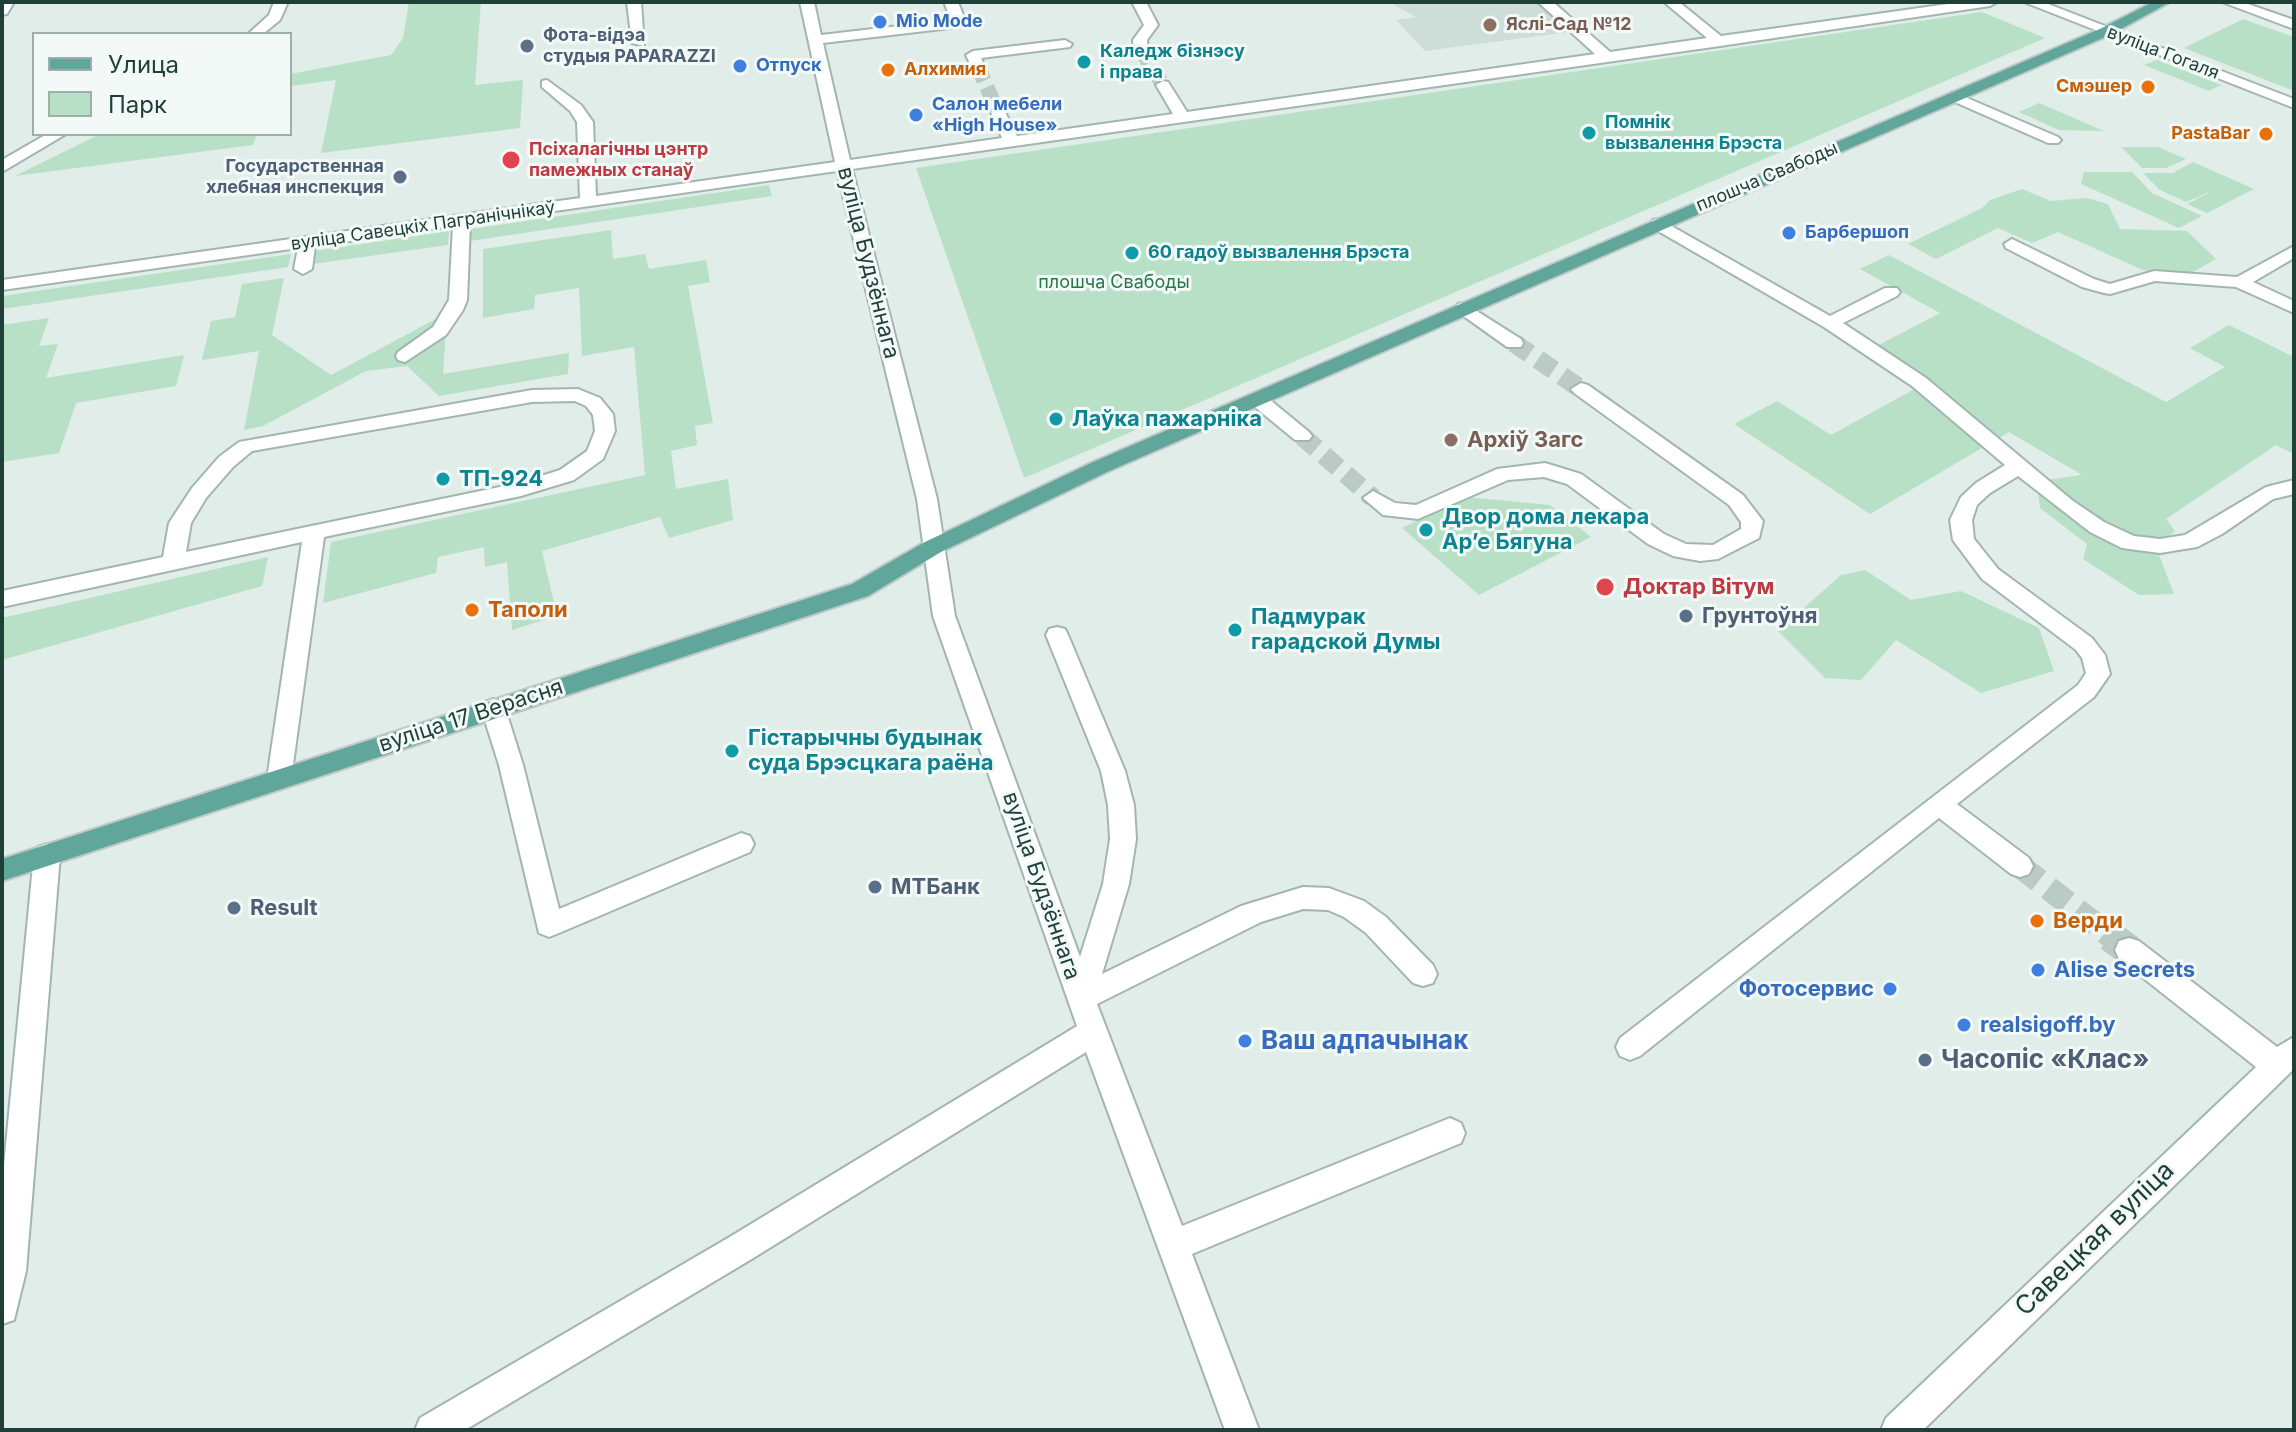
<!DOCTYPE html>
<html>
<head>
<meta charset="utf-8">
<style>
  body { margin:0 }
  #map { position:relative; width:2296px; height:1432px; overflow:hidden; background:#e1ede8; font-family:Inter,sans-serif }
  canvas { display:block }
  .frame { position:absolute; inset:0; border:4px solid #1f3f39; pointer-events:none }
  .legend { position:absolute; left:32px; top:32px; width:260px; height:104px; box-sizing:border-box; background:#f2f9f6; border:2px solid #9eafaa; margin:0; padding:10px 14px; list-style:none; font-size:24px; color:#1f3f39 }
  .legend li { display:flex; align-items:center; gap:16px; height:40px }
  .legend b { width:40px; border:2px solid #9eafaa }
</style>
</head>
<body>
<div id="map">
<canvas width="2296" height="1432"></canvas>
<div class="frame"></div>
<ul class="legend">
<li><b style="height:10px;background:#61a69a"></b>Улица</li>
<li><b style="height:22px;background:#b8e0c6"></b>Парк</li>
</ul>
</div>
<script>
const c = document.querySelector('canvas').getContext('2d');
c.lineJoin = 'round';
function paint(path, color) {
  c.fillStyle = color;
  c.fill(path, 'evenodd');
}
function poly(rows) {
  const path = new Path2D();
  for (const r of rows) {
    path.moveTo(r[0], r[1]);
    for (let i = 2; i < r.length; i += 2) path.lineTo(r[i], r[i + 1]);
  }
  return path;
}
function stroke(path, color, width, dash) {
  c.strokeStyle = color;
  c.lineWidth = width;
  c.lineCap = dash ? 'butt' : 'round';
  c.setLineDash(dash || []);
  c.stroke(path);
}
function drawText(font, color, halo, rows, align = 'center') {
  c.font = font + ' Inter,sans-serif';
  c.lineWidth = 6;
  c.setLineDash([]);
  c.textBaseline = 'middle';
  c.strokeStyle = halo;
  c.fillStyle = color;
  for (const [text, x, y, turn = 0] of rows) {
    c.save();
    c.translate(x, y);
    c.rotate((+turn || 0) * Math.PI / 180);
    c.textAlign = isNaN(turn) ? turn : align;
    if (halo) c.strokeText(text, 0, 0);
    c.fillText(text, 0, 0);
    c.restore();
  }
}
paint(poly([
  [1389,2,1554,2,1585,30,1425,51,1396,20,1416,17]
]), '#cfddd8');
paint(poly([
  [409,2,481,2,475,85,523,80,520,128,321,153,336,80,290,86,290,74,391,55,403,38],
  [1982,12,2045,38,1024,478,916,168],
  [2243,19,2294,37,2294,91,2184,48],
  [2157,60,2221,85,2209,91,2144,65],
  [2039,103,2104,131,2059,130,2019,112],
  [100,134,257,134,253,145,15,176],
  [2121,147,2158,147,2186,159,2166,168,2142,168],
  [2193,162,2254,189,2207,213,2187,204,2214,190,2186,202,2160,190,2143,173,2173,173],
  [2084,172,2132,172,2152,193,2202,216,2179,228,2081,184],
  [769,185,772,196,470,241,471,229],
  [2022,189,2051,201,2087,198,2108,204,2120,229,2187,231,2216,259,2189,274,2143,270,2058,232,2032,243,1998,228,1936,259,1908,244,1982,208,1990,200],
  [611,230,613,259,645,254,649,269,706,260,710,282,688,286,713,423,695,426,697,445,671,451,676,489,728,479,733,520,669,538,660,517,542,551,557,616,512,630,507,562,485,567,484,547,438,557,436,573,323,603,331,542,645,475,634,347,582,356,579,288,535,295,534,309,483,318,483,249],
  [449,231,448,245,313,264,315,251],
  [291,254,288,267,2,309,2,296],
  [1889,255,2166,402,2225,367,2190,348,2229,325,2294,357,2294,454,2276,445,2166,519,2175,531,2156,547,2174,594,2139,595,2083,559,2087,544,2040,508,2037,481,2082,475,2009,432,1870,514,1734,424,1777,401,1831,435,1929,381,1873,348,1940,313,1860,269],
  [284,278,272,335,331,375,447,313,443,374,569,353,568,374,439,396,407,366,366,371,263,426,244,430,259,351,202,360,211,321,235,317,242,284],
  [49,318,39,346,58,344,46,378,184,355,176,386,76,403,59,453,2,462,2,325],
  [1466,497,1550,505,1591,537,1479,595,1402,528],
  [268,557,262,586,2,660,2,618],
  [1865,570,1911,600,1961,591,2039,628,2054,671,1981,693,1896,640,1861,680,1825,678,1778,631,1841,575]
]), '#b8e0c6');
stroke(poly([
  [1141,50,1163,85],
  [978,67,998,112]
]), '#bacac5', 15, [15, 7]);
stroke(poly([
  [1514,343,1581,389],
  [1302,436,1373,498]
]), '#bacac5', 19, [19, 10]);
stroke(poly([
  [2020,866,2113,938]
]), '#bacac5', 24, [24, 12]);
stroke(poly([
  [2110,936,2129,950]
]), '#bacac5', 31, [31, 15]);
const minor = poly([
  [2,2,14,2,7,14,2,15,2,2],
  [274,2,288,2,280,20,263,34,248,34,269,15,274,2],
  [627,2,641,2,644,46,632,43,627,2],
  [800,2,814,2,821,35,951,20,944,2,958,2,966,23,959,27,823,43,850,160,1002,138,991,112,998,108,1005,112,1017,136,1173,114,1156,85,1163,81,1168,82,1187,112,1595,54,1538,2,1553,2,1610,52,1707,38,1664,2,1679,2,1721,36,1962,2,1997,2,1990,6,1720,46,852,169,937,499,955,616,1080,957,1103,884,1110,839,1108,805,1101,771,1046,635,1049,629,1057,627,1065,629,1068,635,1125,771,1134,805,1136,839,1129,884,1102,974,1241,906,1303,887,1329,888,1364,901,1386,917,1433,965,1437,974,1433,983,1423,986,1413,983,1366,933,1344,917,1328,910,1303,909,1261,922,1097,1004,1182,1226,1450,1118,1461,1123,1465,1133,1461,1143,1192,1254,1259,1430,1225,1430,1086,1052,750,1260,465,1430,415,1430,420,1418,728,1238,1077,1026,933,616,917,499,837,171,470,223,467,300,463,310,446,335,405,362,398,360,396,356,398,352,433,327,449,300,453,226,315,246,312,269,303,274,294,269,298,248,2,290,2,280,580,198,577,122,570,111,542,87,542,81,547,80,581,105,593,122,596,196,835,162,800,2],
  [1132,2,1146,2,1158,25,1147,40,1148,50,1141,54,1134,50,1133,40,1144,25,1132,2],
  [2024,2,2043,2,2294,99,2294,108,2024,2],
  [2222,2,2242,2,2294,20,2294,29,2222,2],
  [1065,40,1072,44,1070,47,981,58,985,67,978,71,973,70,966,55,973,51,1065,40],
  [1953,92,2058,137,2061,140,2058,143,2048,143,1948,99,1946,96,1953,92],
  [47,134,66,134,2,172,2,160,47,134],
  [1659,219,1830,316,1885,288,1897,288,1900,292,1897,296,1843,323,1926,378,2073,501,2104,522,2134,536,2160,539,2185,535,2266,487,2294,480,2294,494,2273,499,2222,534,2197,547,2160,553,2122,548,2090,532,2018,476,1990,493,1977,505,1972,520,1974,539,1998,569,2092,638,2105,655,2110,674,2094,697,1957,804,2029,858,2033,866,2029,874,2020,877,2011,874,1939,818,1640,1056,1630,1060,1620,1056,1616,1047,1620,1038,2078,685,2086,673,2082,658,2076,650,1982,579,1953,540,1950,520,1961,497,1976,483,2005,465,1912,386,1824,327,1653,228,1651,224,1653,220,1659,219],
  [2012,239,2094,279,2110,284,2154,271,2237,277,2294,246,2294,258,2253,282,2294,301,2294,313,2236,287,2155,281,2110,294,2104,293,2082,287,2006,248,2004,244,2012,239],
  [1464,303,1521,339,1523,343,1521,347,1507,347,1458,312,1455,308,1458,304,1464,303],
  [1581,383,1588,385,1743,495,1763,521,1759,538,1718,559,1700,561,1673,556,1648,544,1567,484,1544,477,1508,480,1418,519,1383,515,1363,498,1373,491,1395,503,1416,505,1497,469,1545,463,1581,474,1664,534,1686,544,1713,545,1741,529,1741,522,1729,505,1574,393,1571,389,1581,383],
  [578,389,600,398,613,414,615,431,603,459,574,480,521,496,324,537,291,779,288,786,279,789,270,786,267,779,302,542,2,607,2,591,163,557,169,523,192,488,219,457,239,442,532,390,578,389],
  [575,401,586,406,593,415,595,431,587,451,560,470,519,483,186,552,191,523,206,498,233,467,252,451,532,402,575,401],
  [1257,393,1264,395,1309,432,1312,436,1309,440,1295,440,1250,403,1247,399,1250,395,1257,393],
  [493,699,501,702,505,708,523,765,559,909,741,833,750,836,754,844,750,852,559,933,549,937,539,933,499,765,481,708,485,702,493,699],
  [47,844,56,847,60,855,26,1271,14,1320,2,1324,2,1186,34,855,38,847,47,844],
  [2129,938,2139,941,2277,1047,2294,1037,2294,1069,1923,1430,1881,1430,1886,1418,2256,1067,2119,959,2115,950,2119,941,2129,938]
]);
const major = poly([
  [2153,2,2170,2,2112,34,1107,472,941,552,868,596,2,881,2,859,852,584,925,542,1093,462,2102,28,2153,2]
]);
stroke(minor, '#a3b5b0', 4);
stroke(major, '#c0c9c8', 4);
paint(minor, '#fff');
paint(major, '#61a69a');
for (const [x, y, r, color] of [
  [880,22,8,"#3f7fe0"],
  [1490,25,8,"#8d6e63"],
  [527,46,8,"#5c6f8a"],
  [1084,62,8,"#0f9aa8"],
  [740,66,8,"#3f7fe0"],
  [888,70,8,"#e8710a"],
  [2148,87,8,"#e8710a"],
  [916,115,8,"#3f7fe0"],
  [1589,133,8,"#0f9aa8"],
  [2266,134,8,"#e8710a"],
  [511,160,10,"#e0444e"],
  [400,177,8,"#5c6f8a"],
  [1789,233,8,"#3f7fe0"],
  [1132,253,8,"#0f9aa8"],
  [1056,419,8,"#0f9aa8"],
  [1451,440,8,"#8d6e63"],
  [443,479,8,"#0f9aa8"],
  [1426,530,8,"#0f9aa8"],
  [1605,587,10,"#e0444e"],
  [472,610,8,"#e8710a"],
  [1686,616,8,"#5c6f8a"],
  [1235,630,8,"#0f9aa8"],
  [732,751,8,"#0f9aa8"],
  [875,887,8,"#5c6f8a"],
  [234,908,8,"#5c6f8a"],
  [2037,921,8,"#e8710a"],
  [2038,970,8,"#3f7fe0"],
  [1890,989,8,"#3f7fe0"],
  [1964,1025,8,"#3f7fe0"],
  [1245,1041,8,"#3f7fe0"],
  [1925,1060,8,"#5c6f8a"]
]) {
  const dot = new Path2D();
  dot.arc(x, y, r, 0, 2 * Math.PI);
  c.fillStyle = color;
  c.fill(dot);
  stroke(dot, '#f2f9f6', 3);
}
drawText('bold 18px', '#366cbe', '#f2f9f6', [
  ["Mio Mode",896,22],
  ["Отпуск",756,66],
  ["Салон мебели",932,105],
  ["«High House»",932,126],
  ["Барбершоп",1805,233]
], 'left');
drawText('bold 18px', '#785e54', '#f2f9f6', [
  ["Яслі-Сад №12",1506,25]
], 'left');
drawText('bold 18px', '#4e5e75', '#f2f9f6', [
  ["Фота-відэа",543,36],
  ["студыя PAPARAZZI",543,57],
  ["Государственная",384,167,"right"],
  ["хлебная инспекция",384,188,"right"]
], 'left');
drawText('bold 18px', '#0d838f', '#f2f9f6', [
  ["Каледж бізнэсу",1100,52],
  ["і права",1100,73],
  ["Помнік",1605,123],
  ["вызвалення Брэста",1605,144],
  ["60 гадоў вызвалення Брэста",1148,253]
], 'left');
drawText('18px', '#1f3f39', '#f2f9f6', [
  ["вуліца Гогаля",2163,53,21],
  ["плошча Свабоды",1767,177,-23],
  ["вуліца Савецкіх Пагранічнікаў",423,226,-8]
]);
drawText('bold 18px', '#c56008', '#f2f9f6', [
  ["Алхимия",904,70,"left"],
  ["Смэшер",2132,87],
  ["PastaBar",2250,134]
], 'right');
drawText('bold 18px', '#be3a42', '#f2f9f6', [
  ["Псіхалагічны цэнтр",529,150],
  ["памежных станаў",529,171]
], 'left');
drawText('18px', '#26794d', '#f2f9f6', [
  ["плошча Свабоды",1114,283]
]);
drawText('22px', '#1f3f39', '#f2f9f6', [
  ["вуліца Будзённага",868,263,76],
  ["вуліца 17 Верасня",471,716,-18],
  ["вуліца Будзённага",1041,886,71]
]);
drawText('bold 22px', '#0d838f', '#f2f9f6', [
  ["Лаўка пажарніка",1072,419],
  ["ТП-924",459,479],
  ["Двор дома лекара",1442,517],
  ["Арʼе Бягуна",1442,542],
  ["Падмурак",1251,617],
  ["гарадской Думы",1251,642],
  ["Гістарычны будынак",748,738],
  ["суда Брэсцкага раёна",748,763]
], 'left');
drawText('bold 22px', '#785e54', '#f2f9f6', [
  ["Архіў Загс",1467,440]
], 'left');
drawText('bold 22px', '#be3a42', '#f2f9f6', [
  ["Доктар Вітум",1623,587]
], 'left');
drawText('bold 22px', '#c56008', '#f2f9f6', [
  ["Таполи",488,610],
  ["Верди",2053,921]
], 'left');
drawText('bold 22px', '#4e5e75', '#f2f9f6', [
  ["Грунтоўня",1702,616],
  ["МТБанк",891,887],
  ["Result",250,908]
], 'left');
drawText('bold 22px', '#366cbe', '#f2f9f6', [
  ["Alise Secrets",2054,970],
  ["Фотосервис",1874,989,"right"],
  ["realsigoff.by",1980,1025]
], 'left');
drawText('bold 26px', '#366cbe', '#f2f9f6', [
  ["Ваш адпачынак",1261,1041]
], 'left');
drawText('bold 26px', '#4e5e75', '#f2f9f6', [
  ["Часопіс «Клас»",1941,1060]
], 'left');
drawText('26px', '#1f3f39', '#f2f9f6', [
  ["Савецкая вуліца",2095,1239,-44]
]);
</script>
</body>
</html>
